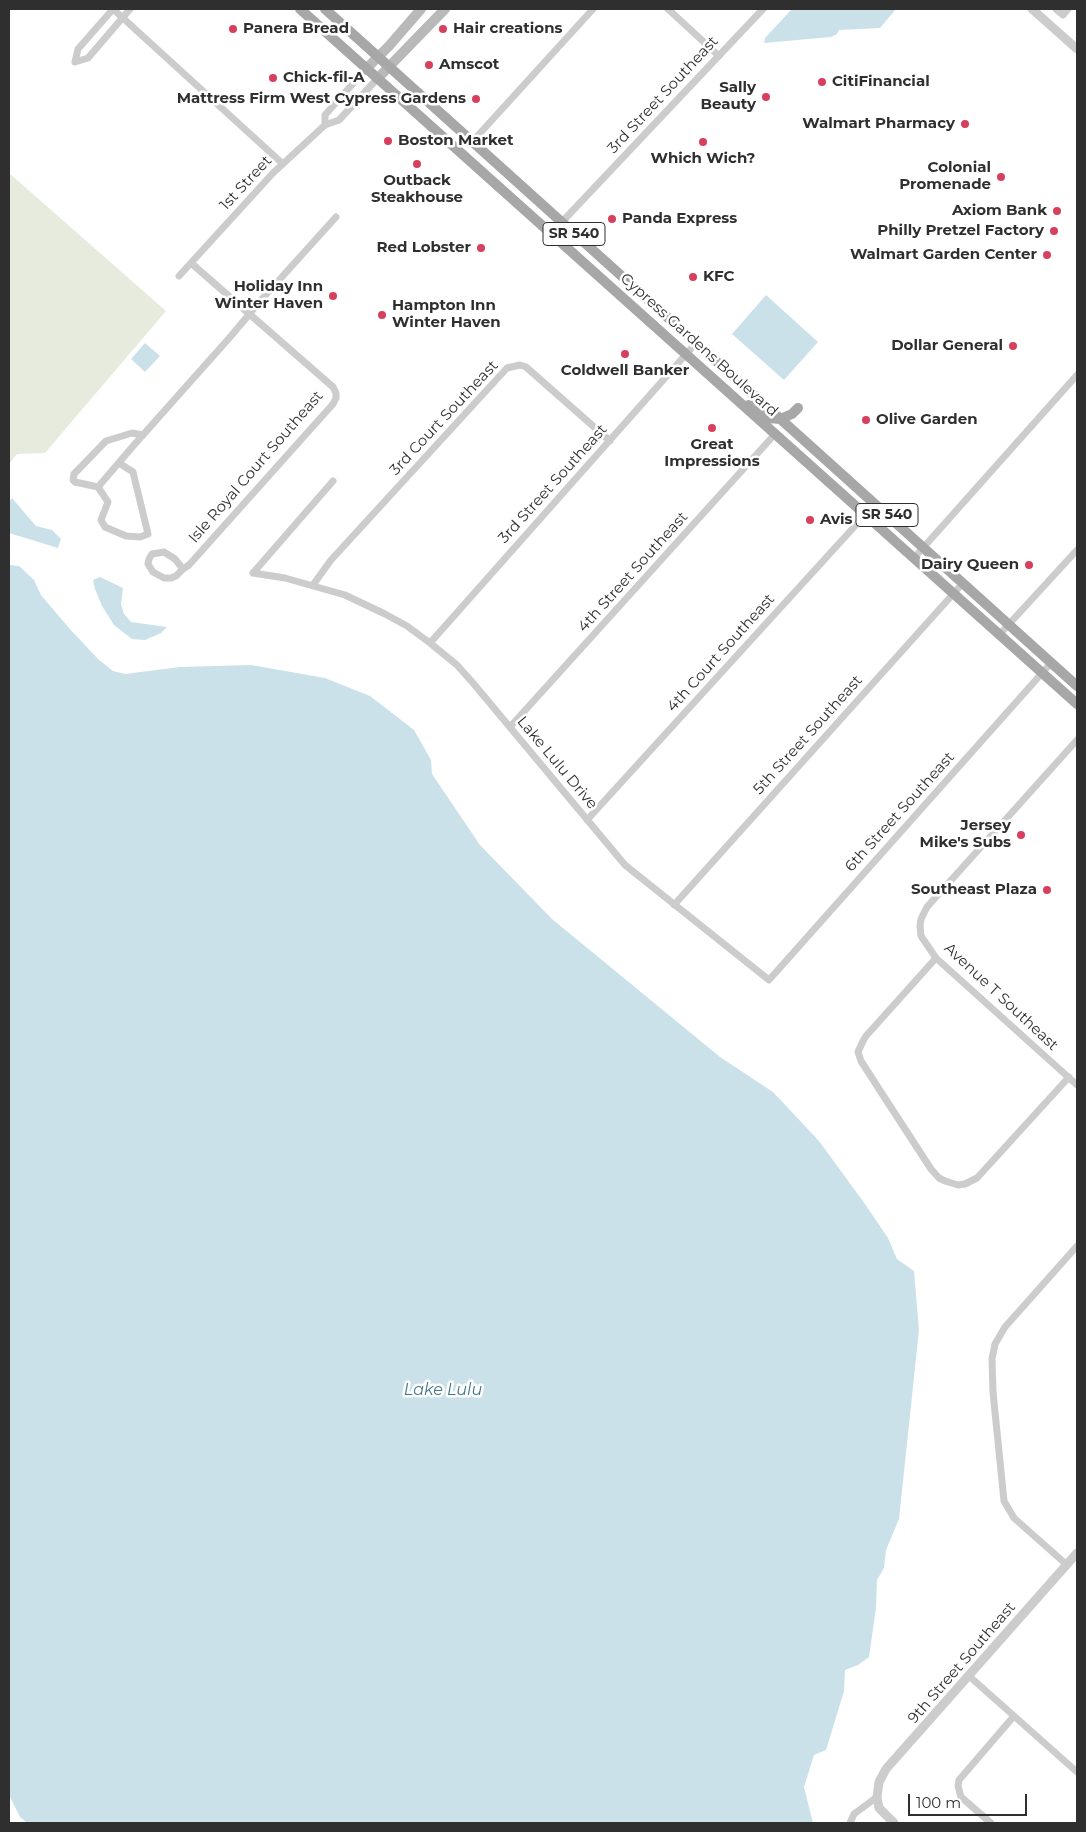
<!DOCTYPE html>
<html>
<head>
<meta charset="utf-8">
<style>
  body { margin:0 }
  #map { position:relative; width:1086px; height:1832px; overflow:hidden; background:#fff; font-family:Montserrat,sans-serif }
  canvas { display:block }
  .frame { position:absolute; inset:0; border:10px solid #2f2f2f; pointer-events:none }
  .scale { position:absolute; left:908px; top:1794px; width:119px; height:22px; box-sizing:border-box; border:2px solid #2f2f2f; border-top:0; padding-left:6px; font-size:15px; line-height:18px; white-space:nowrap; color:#2f2f2f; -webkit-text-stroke:4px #fff; paint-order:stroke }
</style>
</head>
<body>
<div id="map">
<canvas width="1086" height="1832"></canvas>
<div class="frame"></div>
<div class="scale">100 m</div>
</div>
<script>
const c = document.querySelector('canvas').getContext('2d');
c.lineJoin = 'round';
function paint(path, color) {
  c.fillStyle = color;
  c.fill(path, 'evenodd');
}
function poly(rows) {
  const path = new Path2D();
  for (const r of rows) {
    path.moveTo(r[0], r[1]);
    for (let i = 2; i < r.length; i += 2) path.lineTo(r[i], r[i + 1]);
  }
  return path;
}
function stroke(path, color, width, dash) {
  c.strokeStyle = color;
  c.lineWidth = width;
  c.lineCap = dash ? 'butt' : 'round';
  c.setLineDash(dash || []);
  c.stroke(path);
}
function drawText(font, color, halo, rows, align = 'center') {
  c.font = font + ' Montserrat,sans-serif';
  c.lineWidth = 5;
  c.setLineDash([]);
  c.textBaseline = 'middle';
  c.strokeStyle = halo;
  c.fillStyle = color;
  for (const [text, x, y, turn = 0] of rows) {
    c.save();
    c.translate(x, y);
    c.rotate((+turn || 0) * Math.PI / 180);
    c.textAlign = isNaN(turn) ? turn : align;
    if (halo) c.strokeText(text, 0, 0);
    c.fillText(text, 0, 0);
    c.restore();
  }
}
paint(poly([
  [9,173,166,311,45,453,17,454,9,464]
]), '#e6ebdd');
paint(poly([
  [792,9,896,9,880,28,839,30,837,34,831,37,764,43,765,38],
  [766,295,818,342,784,380,732,334],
  [145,343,160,356,145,372,131,359],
  [12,498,36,526,52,530,61,539,58,548,9,533,9,502],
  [9,565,19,566,34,580,41,595,69,628,98,659,113,671,125,674,180,667,251,665,325,678,370,696,414,730,431,760,432,774,480,845,552,919,720,1057,773,1092,819,1141,865,1204,888,1238,897,1259,914,1271,919,1330,899,1519,886,1550,884,1568,877,1580,876,1608,869,1657,858,1665,845,1670,844,1691,826,1750,814,1755,804,1787,813,1823,27,1823,20,1817,9,1795],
  [100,577,123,588,121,604,124,614,131,622,167,627,161,633,145,640,132,639,114,625,102,606,95,589,93,580]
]), '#cbe1e9');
stroke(poly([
  [113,9,283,164],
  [668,9,719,56],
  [1056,9,1063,15,1068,9],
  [75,62,88,58,130,9],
  [75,62,78,49,113,9],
  [325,125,325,115,366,69],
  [472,142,593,9],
  [561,223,763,9],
  [179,276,273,173,325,125,339,120,377,79],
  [119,463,133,472,148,534,140,537,126,536,105,527,101,520,108,502,98,487,134,445,231,336,262,299,336,217],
  [98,487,75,482,73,480,74,474,106,441,132,433,143,435],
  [914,558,1077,375],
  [183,569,176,576,171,578,164,578,153,572,148,564,149,559,152,554,164,552,175,559,183,569,189,565,333,404,336,398,336,393,333,387,191,263],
  [253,573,285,578,345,595,385,614,407,626,430,643,457,665,473,683,625,865,769,980,1051,663],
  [253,573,333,481],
  [313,585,331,560,507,368,520,365,526,367,610,441],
  [999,635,1077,550],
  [430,643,696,343],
  [510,727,775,434],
  [1077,740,927,907,921,919,920,926,921,936,936,958,1077,1085],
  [587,820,875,504],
  [674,905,963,583],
  [936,958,866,1036,863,1041,858,1052,861,1061,879,1089,931,1169,939,1178,945,1181,958,1185,965,1184,977,1178,1069,1077],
  [1067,1565,1014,1518,1004,1501,993,1392,992,1359,995,1344,1005,1327,1077,1246],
  [969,1676,1077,1772],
  [850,1823,854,1814,877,1797],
  [991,1823,961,1797,958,1786,959,1780,1014,1716]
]), '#ccc', 7);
stroke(poly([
  [1032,9,1077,49],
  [894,1823,879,1808,877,1797,879,1782,886,1769,1077,1553]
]), '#ccc', 9);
stroke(poly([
  [366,69,389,46,421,9],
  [377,79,445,9]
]), '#b9b9b9', 10);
stroke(poly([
  [300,9,1077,704],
  [325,9,1077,686],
  [749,405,769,418,780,419,792,414,798,408]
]), '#a7a7a7', 10);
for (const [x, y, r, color] of [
  [233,29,5,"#d73f5e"],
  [443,29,5,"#d73f5e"],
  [429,65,5,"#d73f5e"],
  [273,78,5,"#d73f5e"],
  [822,82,5,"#d73f5e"],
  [766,97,5,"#d73f5e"],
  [476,99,5,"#d73f5e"],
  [965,124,5,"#d73f5e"],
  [388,141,5,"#d73f5e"],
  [703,142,5,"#d73f5e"],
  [417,164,5,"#d73f5e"],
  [1001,177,5,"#d73f5e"],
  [1057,211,5,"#d73f5e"],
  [612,219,5,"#d73f5e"],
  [1054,231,5,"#d73f5e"],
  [481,248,5,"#d73f5e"],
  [1047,255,5,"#d73f5e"],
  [693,277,5,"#d73f5e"],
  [333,296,5,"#d73f5e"],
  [382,315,5,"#d73f5e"],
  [1013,346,5,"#d73f5e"],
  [625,354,5,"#d73f5e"],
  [866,420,5,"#d73f5e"],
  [712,428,5,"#d73f5e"],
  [810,520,5,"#d73f5e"],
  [1029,565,5,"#d73f5e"],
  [1021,835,5,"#d73f5e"],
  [1047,890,5,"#d73f5e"]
]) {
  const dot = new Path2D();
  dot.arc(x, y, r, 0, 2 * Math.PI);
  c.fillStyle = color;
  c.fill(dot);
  stroke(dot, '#fff', 2);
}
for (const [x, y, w] of [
  [574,234,62],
  [887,515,62]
]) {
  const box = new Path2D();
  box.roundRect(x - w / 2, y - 11.5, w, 23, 4);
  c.fillStyle = '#fff';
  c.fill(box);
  stroke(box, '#2f2f2f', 1);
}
drawText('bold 14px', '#2f2f2f', null, [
  ["SR 540",574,234],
  ["SR 540",887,515]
]);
drawText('bold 15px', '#2f2f2f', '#fff', [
  ["Panera Bread",243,29,"left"],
  ["Hair creations",453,29,"left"],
  ["Amscot",439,65,"left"],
  ["Chick-fil-A",283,78,"left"],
  ["CitiFinancial",832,82,"left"],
  ["Sally",756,88],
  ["Beauty",756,105],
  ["Mattress Firm West Cypress Gardens",466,99],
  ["Walmart Pharmacy",955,124],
  ["Boston Market",398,141,"left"],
  ["Which Wich?",703,159,"center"],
  ["Colonial",991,168],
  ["Promenade",991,185],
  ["Outback",417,181,"center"],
  ["Steakhouse",417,198,"center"],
  ["Axiom Bank",1047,211],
  ["Panda Express",622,219,"left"],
  ["Philly Pretzel Factory",1044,231],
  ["Red Lobster",471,248],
  ["Walmart Garden Center",1037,255],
  ["KFC",703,277,"left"],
  ["Holiday Inn",323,287],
  ["Winter Haven",323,304],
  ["Hampton Inn",392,306,"left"],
  ["Winter Haven",392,323,"left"],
  ["Dollar General",1003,346],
  ["Coldwell Banker",625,371,"center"],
  ["Olive Garden",876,420,"left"],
  ["Great",712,445,"center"],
  ["Impressions",712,462,"center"],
  ["Avis",820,520,"left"],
  ["Dairy Queen",1019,565],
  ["Jersey",1011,826],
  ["Mike's Subs",1011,843],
  ["Southeast Plaza",1037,890]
], 'right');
drawText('15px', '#2f2f2f', '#fff', [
  ["3rd Street Southeast",663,95,-47],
  ["1st Street",246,183,-47],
  ["Cypress Gardens Boulevard",699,345,42],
  ["3rd Court Southeast",444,418,-47],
  ["Isle Royal Court Southeast",256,467,-49],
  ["3rd Street Southeast",553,484,-48],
  ["4th Street Southeast",633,572,-48],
  ["4th Court Southeast",721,653,-48],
  ["5th Street Southeast",808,735,-48],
  ["Lake Lulu Drive",557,763,50],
  ["6th Street Southeast",900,812,-48],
  ["Avenue T Southeast",1001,997,43],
  ["9th Street Southeast",962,1663,-49]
]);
drawText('italic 16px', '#43778a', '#fff', [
  ["Lake Lulu",443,1390]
]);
</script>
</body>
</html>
